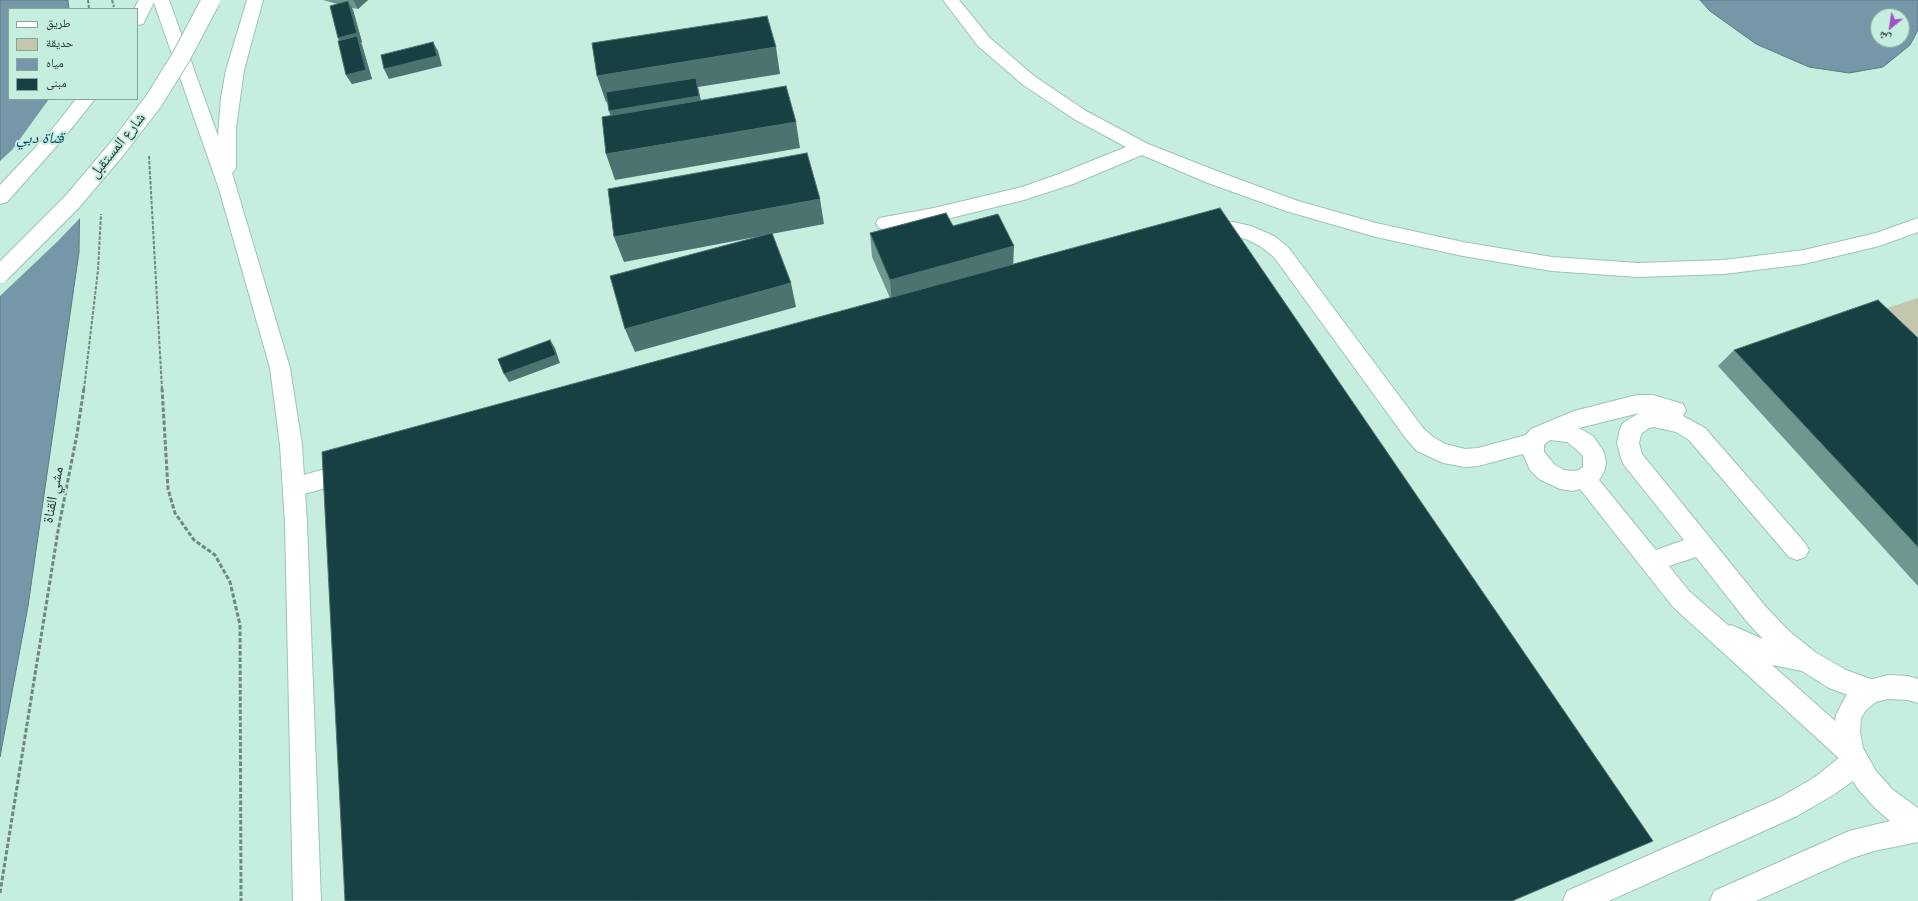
<!DOCTYPE html>
<html>
<head>
<meta charset="utf-8">
<style>
  body { margin:0 }
  #map { position:relative; width:1918px; height:901px; overflow:hidden; background:#c6eedf; font-family:"Titillium Web","Noto Naskh Arabic",sans-serif }
  canvas { display:block }
  .legend { position:absolute; left:8px; top:8px; width:130px; height:92px; box-sizing:border-box; background:#c6eedf; border:1px solid #86a499; margin:0; padding:5px 7px; list-style:none; font-size:12px; color:#263630 }
  .legend li { display:flex; align-items:center; gap:8px; height:20px }
  .legend b { width:20px; border:1px solid #86a499 }
  .north { position:absolute; left:1870px; top:8px; width:40px; height:40px; box-sizing:border-box; background:#c6eedf; border:1px solid #86a499; border-radius:50%; rotate:210deg; font-size:11px; font-weight:700; line-height:16px; text-align:center; color:#263630 }
  .north::after { content:''; display:block; margin:auto; width:14px; height:18px; background:#a051c2; clip-path:polygon(50% 0,100% 100%,50% 72%,0 100%) }
</style>
</head>
<body>
<div id="map">
<canvas width="1918" height="901"></canvas>
<ul class="legend">
<li><b style="height:5px;background:#fff"></b>طريق</li>
<li><b style="height:11px;background:#c4c7ad"></b>حديقة</li>
<li><b style="height:11px;background:#7597a8"></b>مياه</li>
<li><b style="height:11px;background:#164042"></b>مبنى</li>
</ul>
<div class="north">ش</div>
</div>
<script>
const c = document.querySelector('canvas').getContext('2d');
c.lineJoin = 'round';
function paint(path, color) {
  c.fillStyle = color;
  c.fill(path, 'evenodd');
}
function poly(rows) {
  const path = new Path2D();
  for (const r of rows) {
    path.moveTo(r[0], r[1]);
    for (let i = 2; i < r.length; i += 2) path.lineTo(r[i], r[i + 1]);
  }
  return path;
}
function stroke(path, color, width, dash) {
  c.strokeStyle = color;
  c.lineWidth = width;
  c.lineCap = dash ? 'butt' : 'round';
  c.setLineDash(dash || []);
  c.stroke(path);
}
function drawText(font, color, halo, rows, align = 'center') {
  c.font = font + ' "Titillium Web","Noto Naskh Arabic",sans-serif';
  c.lineWidth = 4;
  c.setLineDash([]);
  c.textBaseline = 'middle';
  c.strokeStyle = halo;
  c.fillStyle = color;
  for (const [text, x, y, turn = 0] of rows) {
    c.save();
    c.translate(x, y);
    c.rotate((+turn || 0) * Math.PI / 180);
    c.textAlign = isNaN(turn) ? turn : align;
    if (halo) c.strokeText(text, 0, 0);
    c.fillText(text, 0, 0);
    c.restore();
  }
}
paint(poly([
  [1918,298,1918,374,1859,317]
]), '#c4c7ad');
const water = poly([
  [0,0,68,0,69,9,9,9,9,99,81,99,79,252,28,606,0,757,0,0],
  [1700,0,1918,0,1918,30,1910,45,1883,67,1849,73,1809,67,1756,44,1710,11,1700,0],
  [1878,16,1902,16,1902,40,1878,40,1878,16]
]);
paint(water, '#7597a8');
stroke(water, '#5d7a84', 1);
paint(poly([
  [49,99,83,99,82,216,58,241,0,296,0,161,12,150]
]), '#c6eedf');
const service = poly([
  [943,0,959,0,990,38,1034,76,1086,111,1148,144,1222,173,1298,201,1376,223,1463,242,1552,257,1638,263,1724,260,1804,250,1876,233,1918,218,1918,232,1879,246,1804,264,1724,274,1638,277,1552,271,1463,256,1376,237,1286,211,1208,183,1142,155,1073,184,1024,200,934,222,886,230,879,228,876,223,879,218,934,208,1022,187,1059,174,1126,147,1074,119,1022,84,978,46,943,0],
  [1206,222,1233,222,1251,226,1274,236,1288,247,1423,428,1433,437,1445,444,1465,449,1478,448,1526,435,1531,429,1574,411,1637,395,1653,395,1683,404,1686,410,1683,416,1705,428,1805,543,1809,550,1805,557,1797,560,1789,557,1689,440,1676,432,1654,427,1649,428,1641,434,1639,443,1642,454,1766,607,1789,631,1815,652,1846,670,1879,682,1883,691,1879,700,1870,703,1829,688,1802,671,1772,665,1860,743,1864,752,1860,761,1851,765,1842,761,1673,607,1580,489,1573,491,1560,489,1539,479,1530,470,1523,454,1478,466,1465,467,1443,463,1417,451,1407,440,1274,257,1260,246,1246,239,1233,236,1206,236,1199,234,1196,229,1199,224,1206,222],
  [1639,413,1623,423,1620,429,1617,443,1621,458,1624,465,1684,540,1656,550,1599,480,1604,472,1606,463,1604,452,1593,436,1579,428,1639,413],
  [1550,440,1567,442,1577,450,1583,456,1583,467,1579,470,1573,471,1564,470,1555,465,1544,452,1544,445,1550,440],
  [1696,557,1748,623,1763,639,1731,625,1729,626,1689,591,1669,566,1696,557],
  [353,461,361,464,364,471,361,478,294,497,286,494,283,487,286,480,353,461]
]);
const tertiary = poly([
  [153,0,169,0,218,136,221,98,226,70,247,0,263,0,244,70,236,128,236,168,232,173,290,368,302,445,307,523,321,901,293,901,285,523,280,445,270,368,219,189,153,0],
  [1888,675,1908,676,1918,679,1918,703,1908,700,1888,699,1876,702,1866,710,1861,718,1860,732,1863,748,1876,771,1893,790,1918,808,1918,842,1874,851,1852,858,1756,901,1710,901,1714,891,1849,831,1890,821,1875,808,1858,789,1853,781,1833,795,1797,816,1609,901,1563,901,1567,891,1779,798,1815,777,1840,757,1834,732,1836,715,1848,692,1861,682,1888,675]
]);
const secondary = poly([
  [139,0,155,0,143,24,137,25,137,9,134,9,139,0],
  [76,99,95,99,62,140,7,202,0,204,0,185,50,132,76,99]
]);
stroke(service, '#9dc4b6', 2);
stroke(tertiary, '#9dc4b6', 2);
stroke(secondary, '#9dc4b6', 2);
stroke(poly([
  [88,0,89,9],
  [112,0,114,7],
  [149,156,162,389],
  [84,389,98,270,101,214]
]), '#6f897f', 2, [3.5, 1.5]);
stroke(poly([
  [162,388,168,489,175,513,194,540,215,555,230,582,240,625,241,901],
  [0,893,58,531,77,434,84,388]
]), '#6f897f', 3, [4.5, 2]);
paint(service, '#fff');
paint(tertiary, '#fff');
paint(secondary, '#fff');
const secondaryBridge = poly([
  [0,274,72,202,116,150,153,102,181,57,211,0]
]);
stroke(secondaryBridge, '#9dc4b6', 20, []);
stroke(secondaryBridge, '#fff', 18);
paint(poly([
  [323,0,368,0,358,9,352,8,353,10,362,42,361,43,362,45,372,79,352,84,346,75,339,40,338,38,337,4],
  [953,226,1014,246,890,298,872,257,870,233],
  [1918,338,1918,586,1718,366,1734,350]
]), '#6e9790');
paint(poly([
  [353,0,368,0,358,9],
  [348,1,353,10,362,42,361,43,362,45,372,79,352,84,346,75,343,47,338,38],
  [433,42,438,51,442,66,389,79,384,69],
  [776,47,780,74,698,87,704,114,615,130,609,111,697,87,606,102,597,76],
  [796,122,800,148,615,180,606,154],
  [820,199,824,224,624,262,614,237],
  [1014,246,1013,270,892,304,890,280],
  [791,283,796,307,635,352,625,329],
  [550,340,555,348,560,363,509,382,504,374]
]), '#4b7471');
const building = poly([
  [348,1,357,33,338,38,330,6,348,1],
  [767,16,776,47,597,76,592,43,767,16],
  [357,36,366,70,346,75,338,41,357,36],
  [433,42,437,56,384,69,381,55,433,42],
  [696,78,699,96,609,111,606,92,696,78],
  [786,86,796,122,606,154,602,117,786,86],
  [807,153,820,199,614,237,608,189,807,153],
  [1220,208,1653,841,1512,901,345,901,322,452,1220,208],
  [946,213,953,226,998,214,1014,246,890,280,870,233,946,213],
  [772,233,791,283,625,329,610,276,772,233],
  [1878,300,1918,338,1918,547,1734,350,1878,300],
  [550,340,556,355,504,374,498,359,550,340]
]);
paint(building, '#164042');
stroke(building, '#4b7471', 1);
drawText('15px', '#263630', '#c6eedf', [
  ["شارع المستقبل",118,146,-51],
  ["مشي القناة",54,495,-79]
]);
drawText('italic 16px', '#004861', '#c6eedf', [
  ["قناة دبي",40,139]
]);
</script>
</body>
</html>
